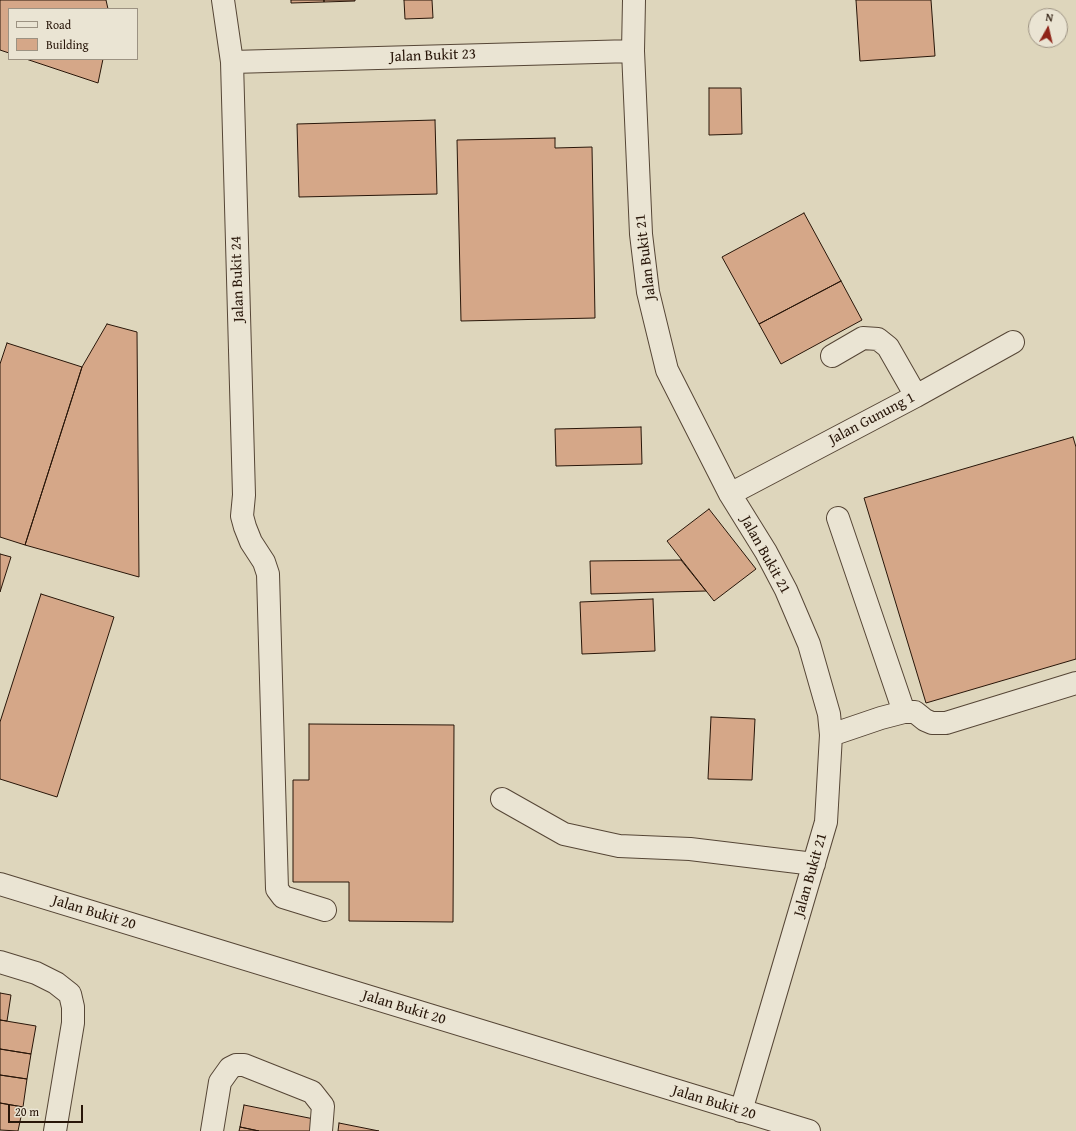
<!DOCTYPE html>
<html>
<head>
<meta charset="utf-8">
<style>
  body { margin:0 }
  #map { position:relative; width:1076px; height:1131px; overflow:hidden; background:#ded6bc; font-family:"Gentium Book Plus",serif }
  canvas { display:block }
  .legend { position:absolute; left:8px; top:8px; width:130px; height:52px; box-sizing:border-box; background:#eae4d3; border:1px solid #9c9282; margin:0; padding:5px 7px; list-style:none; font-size:12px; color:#281609 }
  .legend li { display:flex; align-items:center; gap:8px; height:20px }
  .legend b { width:20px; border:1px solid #9c9282 }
  .north { position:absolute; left:1028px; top:8px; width:40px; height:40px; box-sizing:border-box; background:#eae4d3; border:1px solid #9c9282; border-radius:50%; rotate:8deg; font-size:11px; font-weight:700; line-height:16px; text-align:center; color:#281609 }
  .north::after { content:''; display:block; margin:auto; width:14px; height:18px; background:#8f2418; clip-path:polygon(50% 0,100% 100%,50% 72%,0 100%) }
  .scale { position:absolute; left:8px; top:1105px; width:75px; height:18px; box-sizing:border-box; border:2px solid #281609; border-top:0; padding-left:5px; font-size:12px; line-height:14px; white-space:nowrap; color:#281609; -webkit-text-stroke:3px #eae4d3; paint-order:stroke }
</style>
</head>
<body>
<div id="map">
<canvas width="1076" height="1131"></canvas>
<ul class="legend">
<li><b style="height:5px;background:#eae4d3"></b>Road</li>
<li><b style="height:11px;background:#d5a788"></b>Building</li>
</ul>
<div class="north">N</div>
<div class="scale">20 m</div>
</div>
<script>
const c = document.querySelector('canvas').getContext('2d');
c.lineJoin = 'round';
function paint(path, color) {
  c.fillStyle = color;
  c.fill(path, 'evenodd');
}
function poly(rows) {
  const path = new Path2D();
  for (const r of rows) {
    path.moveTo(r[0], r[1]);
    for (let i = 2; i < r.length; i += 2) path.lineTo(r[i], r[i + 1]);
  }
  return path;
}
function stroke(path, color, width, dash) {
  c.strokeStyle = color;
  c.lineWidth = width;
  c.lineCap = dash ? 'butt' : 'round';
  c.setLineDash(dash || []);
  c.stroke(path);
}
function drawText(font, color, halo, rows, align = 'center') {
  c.font = font + ' "Gentium Book Plus",serif';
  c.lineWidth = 3.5;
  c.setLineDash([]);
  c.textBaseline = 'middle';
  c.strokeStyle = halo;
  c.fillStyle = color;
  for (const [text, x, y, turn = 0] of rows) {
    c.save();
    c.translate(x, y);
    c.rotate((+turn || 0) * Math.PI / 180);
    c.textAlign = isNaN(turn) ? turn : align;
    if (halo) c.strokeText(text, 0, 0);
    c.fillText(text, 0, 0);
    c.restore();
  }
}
const building = poly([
  [0,0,106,0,108,9,9,9,9,53,0,50,0,0],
  [291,0,324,0,324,2,291,3,291,0],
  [324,0,355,0,355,1,324,2,324,0],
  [404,0,432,0,433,18,405,19,404,0],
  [856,0,931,0,935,56,860,61,856,0],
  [26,59,103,59,98,83,26,59],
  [709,88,741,88,742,134,709,135,709,88],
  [435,120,437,194,299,197,297,124,435,120],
  [555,138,555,148,592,147,595,318,461,321,457,140,555,138],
  [804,213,841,281,759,324,722,257,804,213],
  [841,281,862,320,781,364,759,324,841,281],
  [107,324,137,332,139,577,25,545,82,367,107,324],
  [7,343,82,367,25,545,0,537,0,364,7,343],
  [641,427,642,464,556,466,555,429,641,427],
  [1073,437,1076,447,1076,659,926,703,864,498,1073,437],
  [709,509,756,569,714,601,667,541,709,509],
  [0,554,11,557,0,592,0,554],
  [681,560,706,591,591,594,590,561,681,560],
  [41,594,114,617,57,797,0,779,0,722,41,594],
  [653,599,655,651,582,654,580,602,653,599],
  [711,717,755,719,752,780,708,779,711,717],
  [309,724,454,725,453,922,349,921,349,882,293,882,293,780,309,780,309,724],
  [0,993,11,995,7,1021,0,1020,0,993],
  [0,1020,36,1026,31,1054,0,1049,0,1020],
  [0,1049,31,1054,27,1079,0,1075,0,1049],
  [0,1075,27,1079,23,1107,0,1103,0,1075],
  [0,1103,23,1107,18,1131,0,1130,0,1103],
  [244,1105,314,1119,311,1131,259,1131,240,1127,244,1105],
  [339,1123,379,1131,338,1131,339,1123],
  [240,1127,259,1131,239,1131,240,1127]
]);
paint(building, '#d5a788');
stroke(building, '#281609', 1);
const minor = poly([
  [223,0,232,62,244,495,242,516,245,527,251,542,264,562,268,574,277,889,283,897,325,910],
  [634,0,633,51,641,234,648,292,667,370,730,494,766,552,786,590,809,644,829,714,831,735,826,822,741,1111],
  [232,62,633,51],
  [832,356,863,338,878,339,888,347,916,396],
  [730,494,916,396,1013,342],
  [838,518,904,712],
  [831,735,881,718,904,712,915,712,925,720,932,723,946,723,1076,683],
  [502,799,564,834,619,846,690,849,814,864],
  [0,884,809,1131],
  [0,962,36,973,56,983,70,994,73,1007,73,1023,55,1131],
  [212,1131,220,1082,230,1068,236,1065,244,1065,312,1092,323,1106,321,1131]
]);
stroke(minor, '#564636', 24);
stroke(minor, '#eae4d3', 22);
drawText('15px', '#281609', '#eae4d3', [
  ["Jalan Bukit 23",433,56,-2],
  ["Jalan Bukit 21",646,257,-97],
  ["Jalan Bukit 24",238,279,-92],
  ["Jalan Gunung 1",872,419,-28],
  ["Jalan Bukit 21",765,555,61],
  ["Jalan Bukit 21",811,875,-74],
  ["Jalan Bukit 20",94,913,17],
  ["Jalan Bukit 20",404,1008,17],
  ["Jalan Bukit 20",714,1103,17]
]);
</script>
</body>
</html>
